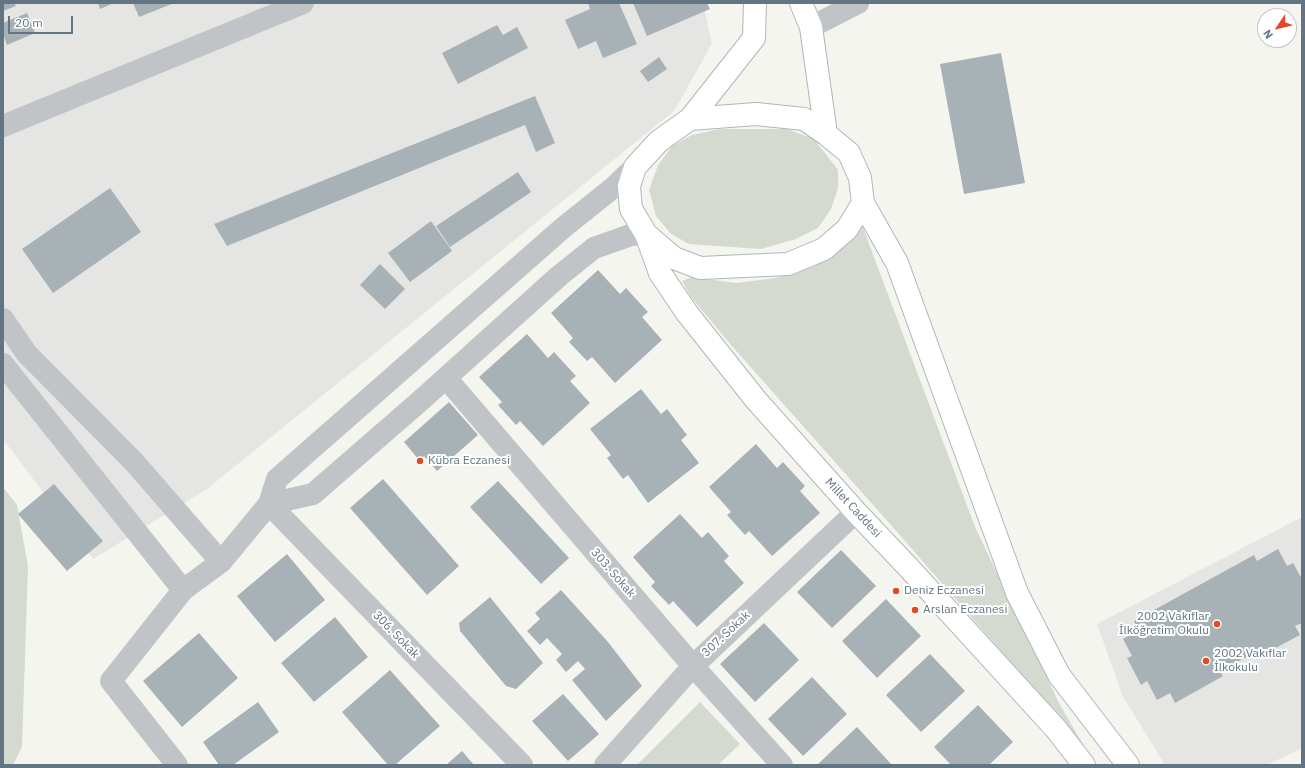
<!DOCTYPE html>
<html>
<head>
<meta charset="utf-8">
<style>
  body { margin:0 }
  #map { position:relative; width:1305px; height:768px; overflow:hidden; background:#f5f5f0; font-family:"IBM Plex Sans",sans-serif }
  canvas { display:block }
  .frame { position:absolute; inset:0; border:4px solid #637582; pointer-events:none }
  .north { position:absolute; left:1257px; top:8px; width:40px; height:40px; box-sizing:border-box; background:#fff; border:1px solid #c1c8cd; border-radius:50%; rotate:235deg; font-size:11px; font-weight:700; line-height:16px; text-align:center; color:#637582 }
  .north::after { content:''; display:block; margin:auto; width:14px; height:18px; background:#e44a21; clip-path:polygon(50% 0,100% 100%,50% 72%,0 100%) }
  .scale { position:absolute; left:8px; top:16px; width:65px; height:18px; box-sizing:border-box; border:2px solid #637582; border-top:0; padding-left:5px; font-size:12px; line-height:14px; white-space:nowrap; color:#637582; -webkit-text-stroke:3px #fff; paint-order:stroke }
</style>
</head>
<body>
<div id="map">
<canvas width="1305" height="768"></canvas>
<div class="frame"></div>
<div class="north">N</div>
<div class="scale">20 m</div>
</div>
<script>
const c = document.querySelector('canvas').getContext('2d');
c.lineJoin = 'round';
function paint(path, color) {
  c.fillStyle = color;
  c.fill(path, 'evenodd');
}
function poly(rows) {
  const path = new Path2D();
  for (const r of rows) {
    path.moveTo(r[0], r[1]);
    for (let i = 2; i < r.length; i += 2) path.lineTo(r[i], r[i + 1]);
  }
  return path;
}
function stroke(path, color, width, dash) {
  c.strokeStyle = color;
  c.lineWidth = width;
  c.lineCap = dash ? 'butt' : 'round';
  c.setLineDash(dash || []);
  c.stroke(path);
}
function drawText(font, color, halo, rows, align = 'center') {
  c.font = font + ' "IBM Plex Sans",sans-serif';
  c.lineWidth = 4;
  c.setLineDash([]);
  c.textBaseline = 'middle';
  c.strokeStyle = halo;
  c.fillStyle = color;
  for (const [text, x, y, turn = 0] of rows) {
    c.save();
    c.translate(x, y);
    c.rotate((+turn || 0) * Math.PI / 180);
    c.textAlign = isNaN(turn) ? turn : align;
    if (halo) c.strokeText(text, 0, 0);
    c.fillText(text, 0, 0);
    c.restore();
  }
}
paint(poly([
  [3,3,703,3,712,44,674,111,207,489,93,559,3,439],
  [1302,517,1302,748,1267,765,1165,765,1123,697,1097,624]
]), '#e5e6e4');
paint(poly([
  [720,129,787,129,814,139,838,170,838,188,831,209,818,228,796,239,761,249,689,244,671,234,656,216,649,190,658,165,672,146,692,135],
  [862,225,975,527,1060,705,1095,765,1014,666,898,533,731,345,691,297,682,281,692,277,736,283,776,278,815,266,847,242],
  [3,487,17,505,28,566,22,747,13,765,3,765],
  [700,702,740,744,718,765,637,765]
]), '#d4dad0');
paint(poly([
  [3,3,14,3,16,6,3,11],
  [98,3,114,3,100,9],
  [133,3,174,3,139,17],
  [588,3,619,3,637,44,603,58,596,41,578,49,565,20,590,9],
  [633,3,707,3,710,9,647,36],
  [27,13,35,33,7,45,3,34,3,23],
  [497,25,503,35,517,27,528,48,458,84,442,53],
  [1001,53,1025,183,964,194,940,64],
  [659,57,667,69,648,82,640,71],
  [535,96,555,143,536,152,525,125,227,246,214,224],
  [518,172,531,192,450,247,436,226],
  [110,188,141,232,53,293,22,249],
  [431,221,452,251,410,282,388,253],
  [380,264,405,289,385,309,360,285],
  [598,270,620,294,626,288,648,312,642,317,662,340,615,383,592,357,587,361,569,342,573,338,551,313],
  [527,334,548,358,554,352,576,376,570,381,590,403,543,446,520,421,516,425,498,405,502,402,479,377],
  [641,389,661,414,667,409,687,435,681,440,699,463,648,503,628,475,623,479,607,458,611,455,590,429],
  [449,402,478,435,437,471,424,456,419,460,404,442],
  [756,444,777,468,783,462,805,486,800,491,820,513,772,556,749,531,745,535,727,515,731,512,709,487],
  [383,479,459,566,427,595,350,508],
  [498,481,569,558,541,584,470,507],
  [54,484,103,541,67,571,18,514],
  [680,514,702,538,708,532,729,556,724,561,744,583,697,627,673,601,669,605,651,586,655,582,633,557],
  [1278,549,1287,566,1293,563,1302,579,1302,623,1295,626,1300,635,1255,659,1252,654,1220,671,1223,676,1175,703,1170,693,1157,700,1147,681,1141,685,1127,658,1132,656,1123,639,1138,630,1134,621,1254,555,1257,561],
  [841,550,876,586,832,628,797,592],
  [287,554,325,600,275,642,237,596],
  [561,590,608,642,642,686,606,721,572,680,585,669,578,661,566,672,556,660,562,654,547,638,540,645,527,631,540,619,535,613],
  [490,597,543,663,516,689,506,686,460,631,459,623],
  [886,599,921,636,877,678,842,641],
  [335,617,368,657,314,702,281,663],
  [764,623,799,660,755,702,720,664],
  [199,633,238,678,182,727,143,681],
  [930,654,965,691,921,732,886,695],
  [390,670,440,726,395,765,388,765,342,712],
  [812,677,847,714,803,756,768,719],
  [563,694,599,734,568,761,532,721],
  [258,702,279,732,233,765,219,765,203,742],
  [978,705,1013,742,989,765,951,765,934,747],
  [857,727,892,765,817,765],
  [462,751,474,765,446,765]
]), '#a8b1b5');
const major = poly([
  [801,3,811,27,826,134],
  [756,114,804,119,826,134,849,153,860,178,863,203,847,229,824,249,788,264,700,268,674,258,646,234,631,209,629,186,635,167,659,141,690,119,756,114],
  [690,119,754,38,755,3],
  [863,203,897,263,1017,593,1059,675,1128,765],
  [646,234,660,273,687,313,756,400,856,512,909,568,1056,729,1084,765]
]);
stroke(major, '#b1b6b9', 24);
stroke(poly([
  [811,27,858,3],
  [3,126,303,3],
  [3,319,27,354,134,462,221,562],
  [3,364,183,590],
  [446,378,693,666,782,765],
  [269,504,313,494,419,402,559,276,594,248,631,235,646,234],
  [269,504,522,765],
  [177,765,111,681,183,590,221,562,269,504,277,479,564,227,614,187,635,167],
  [605,765,693,666,856,512]
]), '#c0c4c7', 22);
stroke(major, '#fff', 22);
for (const [x, y, r, color] of [
  [420,461,4,"#e44a21"],
  [896,591,4,"#e44a21"],
  [915,610,4,"#e44a21"],
  [1217,624,4,"#e44a21"],
  [1206,661,4,"#e44a21"]
]) {
  const dot = new Path2D();
  dot.arc(x, y, r, 0, 2 * Math.PI);
  c.fillStyle = color;
  c.fill(dot);
  stroke(dot, '#fff', 1.5);
}
drawText('12px', '#637582', '#fff', [
  ["Kübra Eczanesi",428,461],
  ["Deniz Eczanesi",904,591],
  ["Arslan Eczanesi",923,610],
  ["2002 Vakıflar",1209,617,"right"],
  ["İlköğretim Okulu",1209,631,"right"],
  ["2002 Vakıflar",1214,654],
  ["İlkokulu",1214,668]
], 'left');
drawText('12px', '#637582', '#fff', [
  ["Millet Caddesi",853,508,47],
  ["303. Sokak",613,573,49],
  ["307. Sokak",726,634,-43],
  ["306. Sokak",396,635,46]
]);
</script>
</body>
</html>
